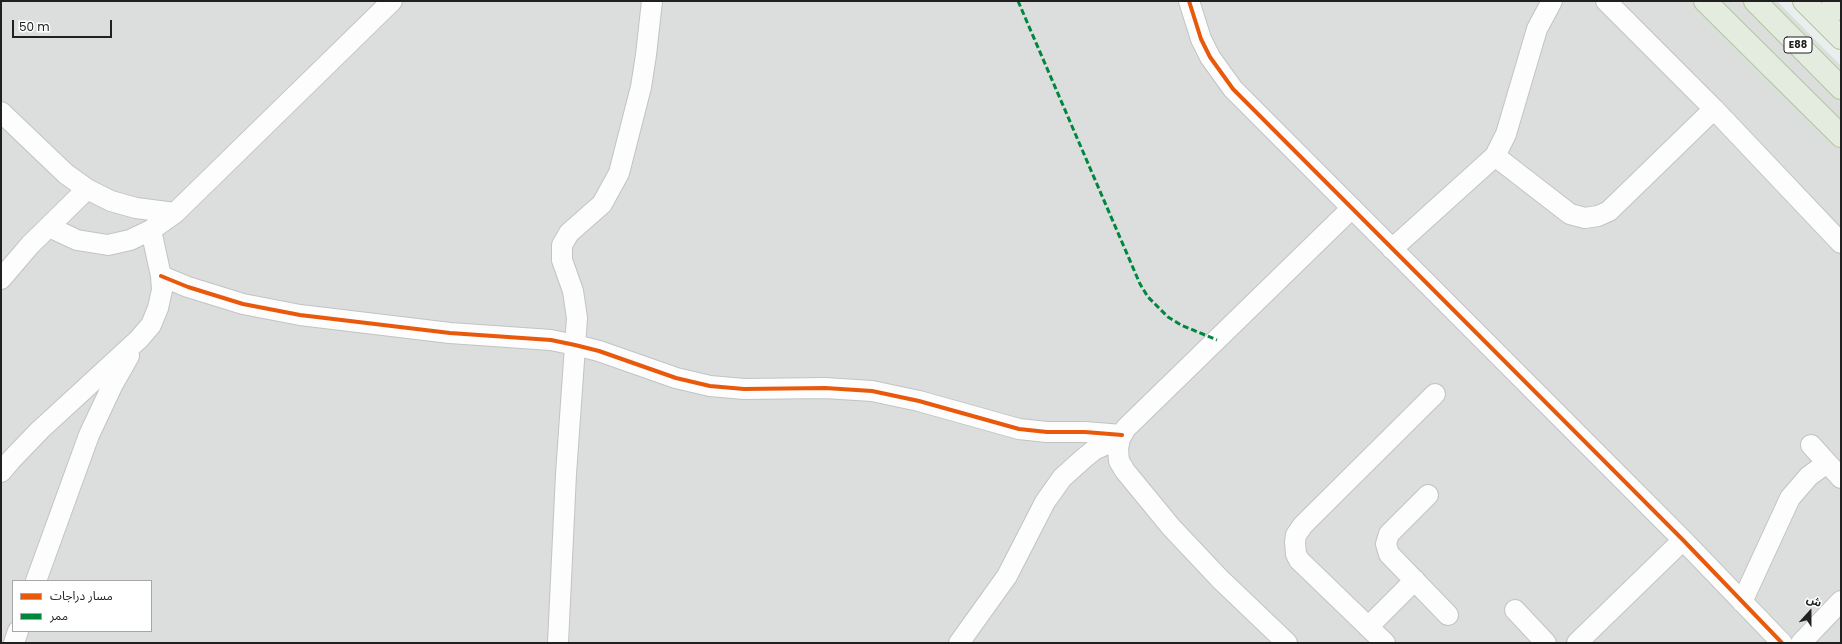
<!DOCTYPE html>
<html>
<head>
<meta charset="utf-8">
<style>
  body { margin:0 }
  #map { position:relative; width:1842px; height:644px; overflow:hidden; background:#e9efec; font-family:Poppins,"Noto Sans Arabic",sans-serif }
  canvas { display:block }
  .frame { position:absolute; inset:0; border:2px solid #202020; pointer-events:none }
  .legend { position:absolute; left:12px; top:580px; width:140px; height:52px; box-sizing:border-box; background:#fff; border:1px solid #a6a6a6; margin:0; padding:5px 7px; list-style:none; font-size:12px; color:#202020 }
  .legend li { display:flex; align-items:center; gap:8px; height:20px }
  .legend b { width:20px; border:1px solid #a6a6a6 }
  .north { position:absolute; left:1790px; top:592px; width:40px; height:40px; -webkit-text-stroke:3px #fff; paint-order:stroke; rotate:21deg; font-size:11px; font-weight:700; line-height:16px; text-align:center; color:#202020 }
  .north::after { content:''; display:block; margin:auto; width:14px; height:18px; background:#202020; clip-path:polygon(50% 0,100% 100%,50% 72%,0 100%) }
  .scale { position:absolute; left:12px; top:20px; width:100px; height:18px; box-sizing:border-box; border:2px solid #202020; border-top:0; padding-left:5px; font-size:12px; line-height:14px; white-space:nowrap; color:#202020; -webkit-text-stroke:3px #fff; paint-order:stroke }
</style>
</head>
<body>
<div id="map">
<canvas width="1842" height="644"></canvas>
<div class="frame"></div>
<ul class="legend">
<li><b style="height:5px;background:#e8590c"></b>مسار دراجات</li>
<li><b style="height:5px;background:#00873e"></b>ممر</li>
</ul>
<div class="north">ش</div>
<div class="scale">50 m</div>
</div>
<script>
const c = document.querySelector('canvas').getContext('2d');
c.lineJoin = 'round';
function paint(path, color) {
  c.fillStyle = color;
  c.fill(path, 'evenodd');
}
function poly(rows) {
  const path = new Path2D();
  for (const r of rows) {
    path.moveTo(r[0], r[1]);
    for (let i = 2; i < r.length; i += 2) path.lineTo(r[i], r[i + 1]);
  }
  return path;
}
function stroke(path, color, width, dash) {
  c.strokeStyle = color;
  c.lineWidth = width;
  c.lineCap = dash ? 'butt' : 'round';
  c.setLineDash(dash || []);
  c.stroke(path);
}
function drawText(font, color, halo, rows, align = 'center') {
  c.font = font + ' Poppins,sans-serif';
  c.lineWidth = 4;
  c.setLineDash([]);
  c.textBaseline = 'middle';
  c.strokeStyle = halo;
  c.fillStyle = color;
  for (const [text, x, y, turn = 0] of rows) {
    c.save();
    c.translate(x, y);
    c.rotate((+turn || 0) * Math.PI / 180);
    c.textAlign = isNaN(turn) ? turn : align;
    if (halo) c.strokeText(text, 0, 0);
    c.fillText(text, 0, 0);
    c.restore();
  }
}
paint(poly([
  [1,1,1777,1,1841,66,1841,643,1,643],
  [13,581,151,581,151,631,13,631]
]), '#dbdedc');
const minor = poly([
  [1189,1,1201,39,1210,57,1233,89,1683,540,1782,643],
  [1606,1,1714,109,1841,243],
  [1,112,66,174,87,189,111,201,136,208,175,213],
  [1495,156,1570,214,1585,218,1598,216,1609,211,1714,109],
  [49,227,77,240,108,245,130,240,151,230,175,213,392,1],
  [1392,249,1495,156,1506,134,1537,29,1552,1],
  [161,276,188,287,243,304,300,315,450,333,551,340,575,345,599,351,676,378,710,386,744,389,825,388,872,391,919,401,1019,429,1047,432,1085,432,1122,435],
  [1,279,30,245,87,189],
  [1811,445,1841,478],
  [1,472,12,459,40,430,139,339,151,325,158,308,162,290,161,276,151,230],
  [1428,495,1389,534,1386,544,1389,554,1448,615],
  [36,581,89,435,113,384,129,356],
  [1742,602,1790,498,1809,476,1827,463],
  [1515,610,1546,643],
  [1368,627,1415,580],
  [14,643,18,631],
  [558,643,566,474,577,318,573,291,562,260,562,245,569,233,602,204,619,173,641,87,646,55,652,1],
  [959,643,1007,576,1045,502,1062,478,1083,459,1094,450,1120,438],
  [1287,643,1220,579,1171,527,1125,471,1119,461,1118,449,1120,438,1126,428,1352,208],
  [1385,643,1299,560,1296,554,1295,542,1296,535,1303,525,1435,394],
  [1577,643,1683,540],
  [1801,643,1841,601]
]);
const highway = poly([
  [1705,1,1841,136],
  [1755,1,1841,88],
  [1804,1,1841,38],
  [1833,1,1841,9]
]);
stroke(minor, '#c1c4c3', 22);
stroke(highway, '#b2c69e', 24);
stroke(minor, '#fcfdfc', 20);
stroke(highway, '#e4ecdf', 22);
stroke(poly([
  [1018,1,1140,284,1148,297,1168,317,1181,325,1217,340]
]), '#00873e', 3, [6, 3]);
stroke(poly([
  [1189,1,1201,39,1210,57,1233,89,1683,540,1782,643],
  [161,276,188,287,243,304,300,315,450,333,551,340,575,345,599,351,676,378,710,386,744,389,825,388,872,391,919,401,1019,429,1047,432,1085,432,1122,435]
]), '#e8590c', 4);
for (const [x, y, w] of [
  [1798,45,28]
]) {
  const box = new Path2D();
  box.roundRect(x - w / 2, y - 8, w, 16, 3);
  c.fillStyle = '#fff';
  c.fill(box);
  stroke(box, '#202020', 1);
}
drawText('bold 10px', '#202020', null, [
  ["E88",1798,45]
]);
</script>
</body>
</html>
